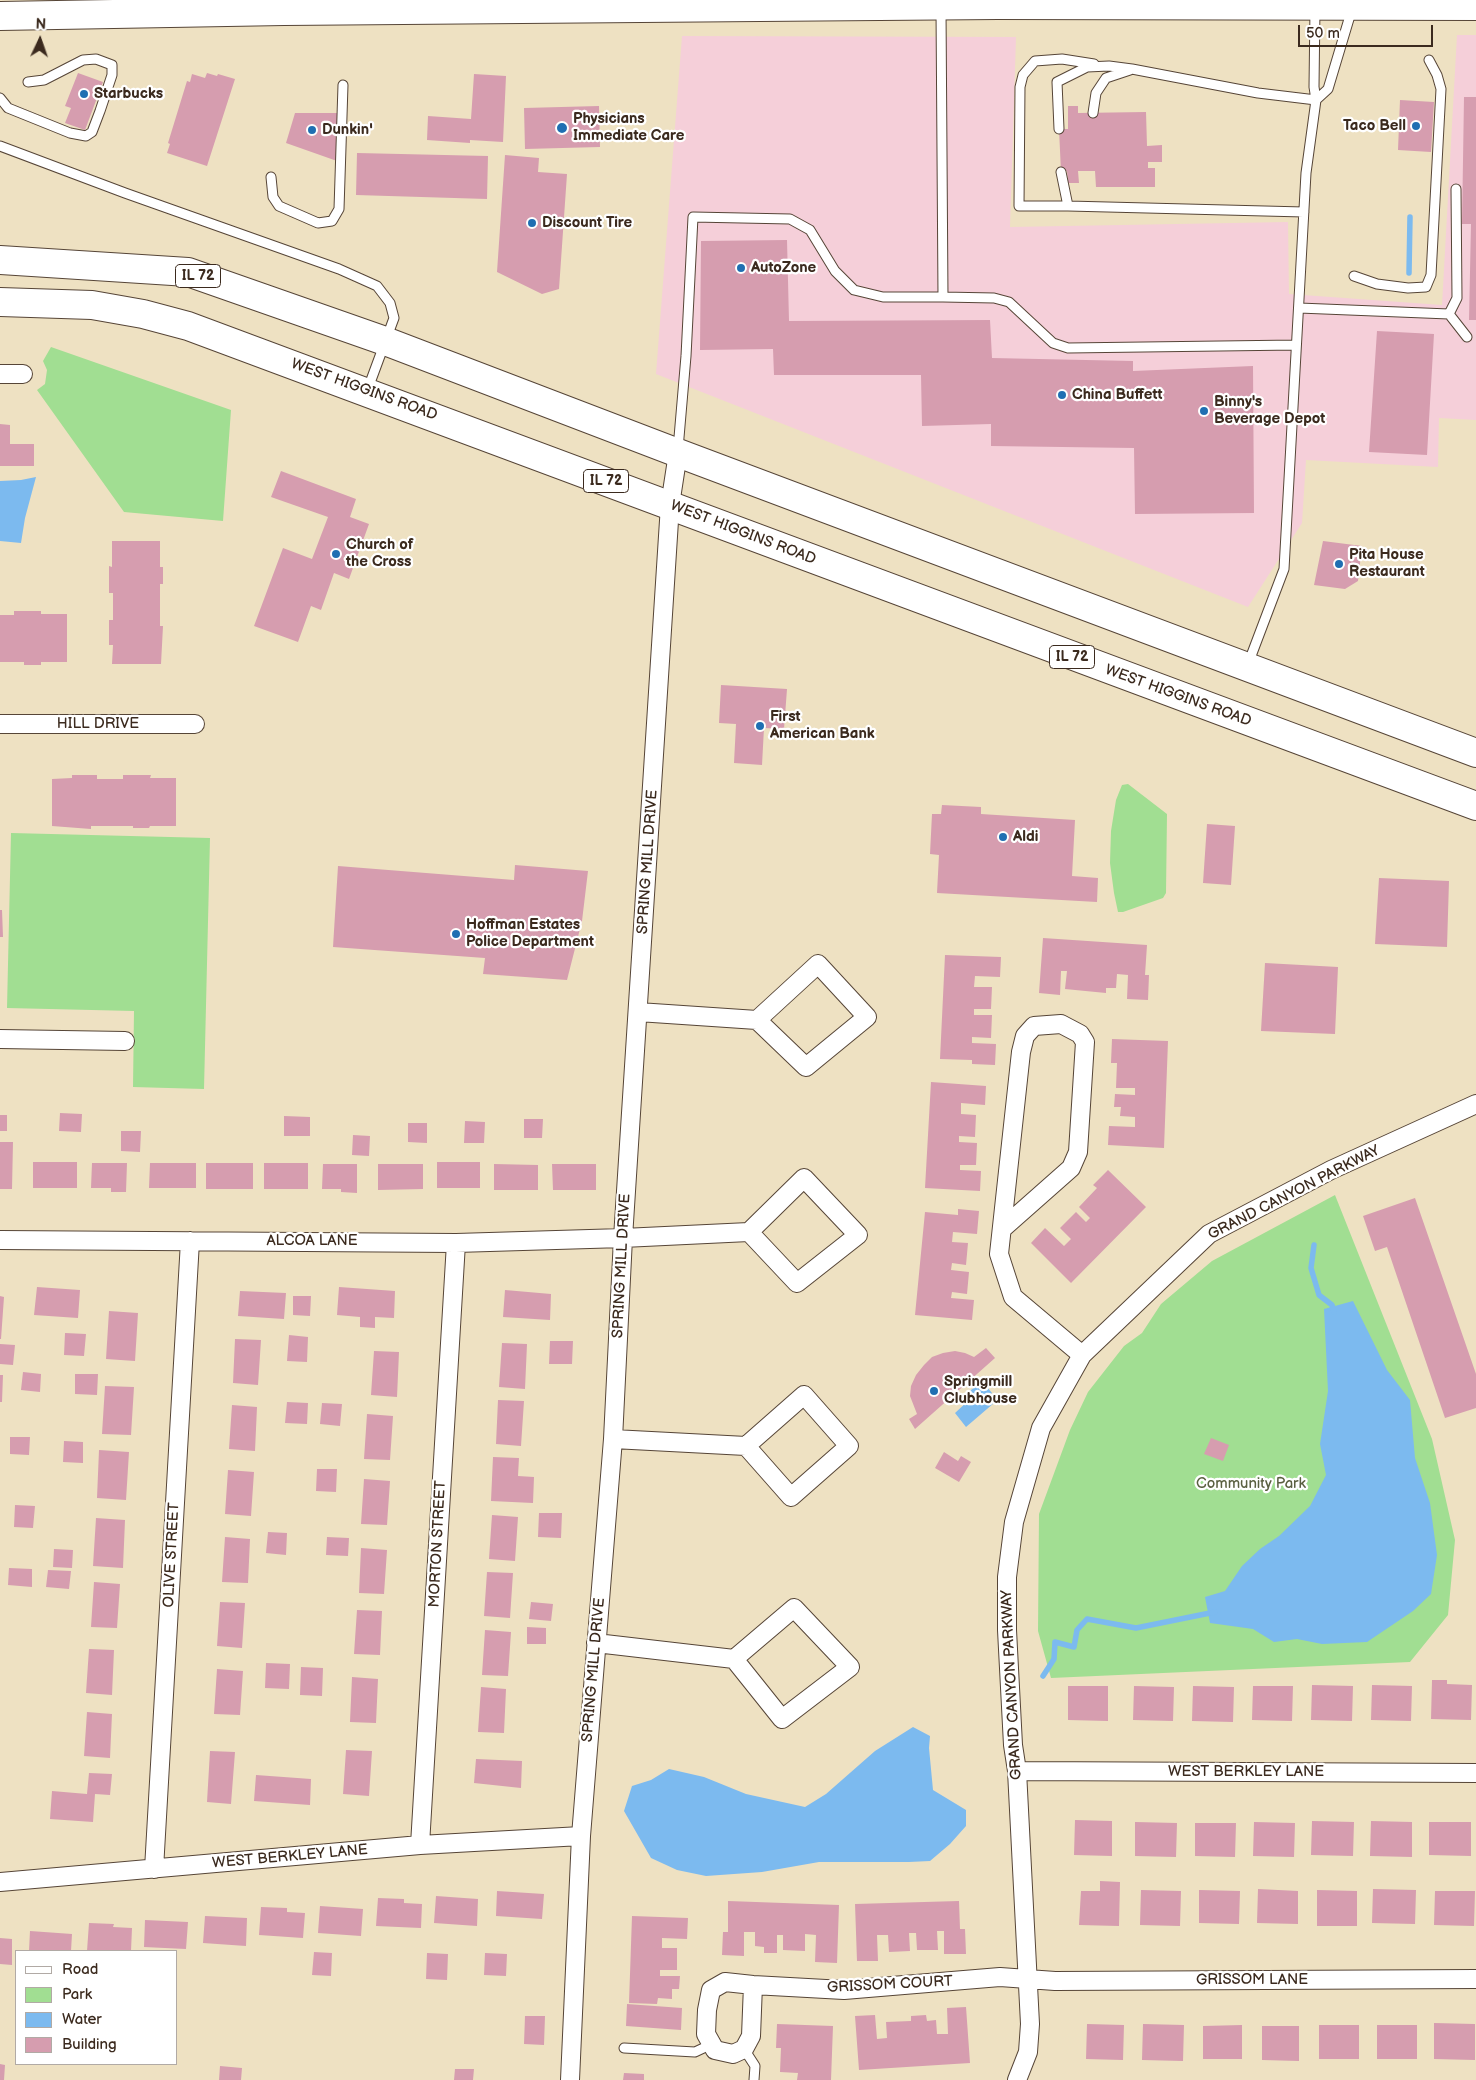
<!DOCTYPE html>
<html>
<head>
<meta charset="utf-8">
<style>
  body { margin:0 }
  #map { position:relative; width:1476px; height:2080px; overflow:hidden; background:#eee1c2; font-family:"Balsamiq Sans",sans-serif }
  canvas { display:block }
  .legend { position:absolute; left:15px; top:1950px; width:162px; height:115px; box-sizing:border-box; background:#fff; border:1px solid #b1aaa5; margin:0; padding:6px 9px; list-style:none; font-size:15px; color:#3b2a1e }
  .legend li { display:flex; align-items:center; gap:10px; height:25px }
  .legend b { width:25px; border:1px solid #b1aaa5 }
  .north { position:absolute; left:15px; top:15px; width:50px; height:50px; -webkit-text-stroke:4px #fff; paint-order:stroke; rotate:3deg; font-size:14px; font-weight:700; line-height:20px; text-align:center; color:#3b2a1e }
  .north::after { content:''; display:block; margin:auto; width:18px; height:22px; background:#3b2a1e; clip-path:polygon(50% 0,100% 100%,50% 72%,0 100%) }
  .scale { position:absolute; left:1298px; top:25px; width:135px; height:22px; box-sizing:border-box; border:2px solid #3b2a1e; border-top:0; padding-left:6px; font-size:15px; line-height:18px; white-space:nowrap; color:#3b2a1e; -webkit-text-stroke:4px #fff; paint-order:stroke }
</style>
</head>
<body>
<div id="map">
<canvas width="1476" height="2080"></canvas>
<ul class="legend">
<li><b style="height:6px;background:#fff"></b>Road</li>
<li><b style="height:14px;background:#a1de92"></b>Park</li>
<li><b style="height:14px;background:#7cbaef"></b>Water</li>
<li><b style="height:14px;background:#d69daf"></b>Building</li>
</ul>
<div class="north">N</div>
<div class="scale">50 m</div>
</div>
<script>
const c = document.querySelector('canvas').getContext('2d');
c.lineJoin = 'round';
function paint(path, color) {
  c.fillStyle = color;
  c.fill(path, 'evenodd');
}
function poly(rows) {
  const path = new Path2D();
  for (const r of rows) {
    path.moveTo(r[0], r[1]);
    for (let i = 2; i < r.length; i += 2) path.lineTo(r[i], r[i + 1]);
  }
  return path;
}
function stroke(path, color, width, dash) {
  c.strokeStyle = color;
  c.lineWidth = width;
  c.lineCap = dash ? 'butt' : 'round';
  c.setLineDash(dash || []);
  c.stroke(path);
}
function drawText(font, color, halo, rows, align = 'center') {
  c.font = font + ' "Balsamiq Sans",sans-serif';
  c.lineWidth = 4.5;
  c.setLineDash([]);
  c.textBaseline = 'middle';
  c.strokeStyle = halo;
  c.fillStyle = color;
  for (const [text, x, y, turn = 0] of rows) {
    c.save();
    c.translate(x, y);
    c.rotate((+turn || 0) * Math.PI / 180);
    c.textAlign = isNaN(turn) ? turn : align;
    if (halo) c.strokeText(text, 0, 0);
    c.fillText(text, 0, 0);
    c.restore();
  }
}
paint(poly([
  [1457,35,1476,35,1476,420,1439,418,1438,467,1306,460,1302,523,1248,607,656,374,682,36,1016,37,1010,227,1288,222,1289,294,1442,305]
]), '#f5cfd9');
paint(poly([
  [51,347,231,410,223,521,124,512,37,390,45,384,47,370,43,361],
  [1128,784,1167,814,1166,893,1163,898,1123,912,1118,912,1114,893,1110,863,1111,831,1116,800,1122,785],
  [11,833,210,838,204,1089,133,1087,134,1011,7,1008],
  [1335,1195,1432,1439,1455,1540,1448,1615,1410,1662,1051,1678,1038,1631,1039,1514,1070,1430,1088,1392,1124,1346,1142,1333,1161,1304,1212,1261]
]), '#a1de92');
paint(poly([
  [36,477,25,518,21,543,0,541,0,481,21,480],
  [1353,1301,1387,1370,1410,1400,1415,1458,1430,1503,1437,1555,1431,1594,1413,1611,1367,1642,1322,1644,1297,1639,1274,1642,1253,1629,1210,1623,1205,1597,1225,1591,1242,1566,1260,1549,1279,1536,1310,1506,1326,1475,1320,1444,1328,1391,1324,1309],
  [982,1381,992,1393,988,1397,994,1403,966,1427,955,1413,969,1400,965,1395],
  [913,1727,930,1736,929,1748,933,1790,966,1810,966,1826,950,1844,930,1861,909,1862,819,1862,762,1872,706,1876,677,1870,651,1858,624,1811,632,1786,651,1780,669,1769,704,1777,746,1794,805,1807,826,1794,875,1751]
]), '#7cbaef');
stroke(poly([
  [1409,273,1410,217],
  [1314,1245,1311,1268,1319,1295,1332,1305,1334,1312],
  [1043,1676,1054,1659,1055,1642,1074,1647,1077,1630,1087,1619,1136,1628,1215,1612]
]), '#7cbaef', 5.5);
paint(poly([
  [78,73,103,82,85,130,65,123,71,108,65,106],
  [207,73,217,76,218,74,235,79,207,166,167,153,170,144,168,143,187,81,190,82,192,74,205,78],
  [474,74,506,76,503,142,470,140,470,143,427,140,428,116,471,119],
  [1464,97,1476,97,1476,320,1469,320,1471,224,1462,224],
  [1400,100,1434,102,1431,152,1398,150],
  [599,106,600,147,525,149,524,108],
  [1068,106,1078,106,1078,113,1146,112,1147,146,1162,145,1162,162,1148,162,1148,168,1155,168,1155,187,1096,187,1095,171,1078,171,1079,183,1068,183,1067,171,1061,172,1059,129,1068,129],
  [295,113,337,113,337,161,286,143],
  [357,153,488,156,487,199,356,195],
  [505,155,539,158,538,172,567,174,559,289,542,294,497,272],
  [787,240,789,321,990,320,992,358,1133,361,1133,371,1253,366,1254,513,1135,514,1134,448,991,446,991,424,922,426,921,375,774,375,773,349,700,350,701,241],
  [1377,331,1434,334,1427,455,1369,452],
  [0,424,10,425,10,444,34,444,34,466,0,466],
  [281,471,356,499,350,517,369,524,349,579,334,573,321,610,311,606,298,642,254,626,283,548,312,559,328,517,271,497],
  [112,541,160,541,160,567,163,567,163,584,160,584,160,626,163,626,161,664,112,664,113,645,109,645,109,620,113,620,113,593,109,593,109,566,112,567],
  [1323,541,1362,546,1358,581,1345,589,1314,585],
  [14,611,41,611,41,614,67,614,67,662,41,662,41,665,24,665,24,662,0,662,0,615,14,615],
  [721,685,787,689,784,729,764,728,762,765,734,763,736,724,719,723],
  [72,775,97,775,97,779,123,779,123,775,151,775,150,778,176,778,176,826,150,826,149,828,133,828,133,826,91,826,91,829,52,826,52,779,72,778],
  [942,805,981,807,981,814,1075,820,1072,876,1098,878,1097,902,937,893,939,855,930,854,932,814,941,814],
  [1207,824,1235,826,1231,885,1203,883],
  [515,865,588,871,582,921,567,980,483,974,485,958,333,947,338,866,514,880],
  [1379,878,1449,881,1447,947,1375,944],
  [0,910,2,910,3,937,0,937],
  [1043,938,1147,945,1145,975,1149,975,1148,1000,1127,999,1128,975,1117,974,1116,988,1106,988,1106,993,1065,989,1067,971,1061,971,1060,995,1039,993],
  [945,955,1001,957,1000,977,975,976,974,987,992,987,991,1009,974,1009,974,1015,992,1015,991,1038,972,1037,972,1043,996,1044,995,1065,972,1064,972,1060,940,1059],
  [1265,963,1338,967,1335,1034,1261,1031],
  [1112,1039,1168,1041,1164,1148,1108,1145,1109,1126,1135,1127,1135,1117,1120,1116,1121,1107,1114,1107,1115,1094,1135,1095,1135,1088,1116,1088,1117,1063,1111,1063],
  [931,1082,986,1086,985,1105,961,1103,961,1114,976,1115,975,1137,959,1136,959,1142,977,1143,976,1165,960,1165,960,1170,981,1171,980,1191,925,1188],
  [60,1113,82,1114,81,1132,59,1131],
  [0,1115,7,1115,7,1131,0,1131],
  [284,1116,310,1117,310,1136,284,1136],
  [524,1119,543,1119,542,1138,524,1138],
  [465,1121,485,1122,484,1143,464,1143],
  [408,1123,427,1123,427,1143,408,1142],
  [121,1131,141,1131,140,1152,121,1151],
  [353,1135,370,1136,369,1156,352,1155],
  [0,1142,13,1142,12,1189,0,1189],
  [33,1162,77,1162,77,1188,33,1188],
  [437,1162,480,1162,480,1188,437,1188],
  [92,1163,127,1163,126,1192,111,1192,111,1188,91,1188],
  [150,1163,196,1163,196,1188,149,1188],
  [206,1163,253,1163,253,1189,206,1189],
  [264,1163,308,1163,308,1189,264,1189],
  [323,1164,357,1164,357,1193,341,1192,341,1189,322,1189],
  [378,1164,423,1164,423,1189,378,1190],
  [494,1164,538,1165,538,1190,494,1190],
  [552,1164,596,1164,596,1190,553,1190],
  [1108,1170,1146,1207,1071,1283,1031,1243,1045,1228,1064,1246,1071,1239,1060,1228,1076,1212,1086,1222,1090,1218,1079,1207,1097,1188,1093,1185],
  [1415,1198,1476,1374,1476,1408,1445,1418,1387,1247,1375,1251,1363,1216],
  [958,1209,979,1211,977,1234,953,1232,952,1242,968,1243,966,1265,952,1263,951,1270,969,1272,967,1294,952,1292,951,1298,974,1300,972,1320,915,1315,925,1212,958,1215],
  [37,1287,80,1290,78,1318,34,1315],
  [339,1287,395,1291,394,1318,375,1317,375,1328,360,1327,360,1317,337,1315],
  [505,1290,551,1294,550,1320,503,1317],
  [240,1291,286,1293,284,1319,238,1316],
  [0,1296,4,1297,1,1339,0,1339],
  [293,1296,311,1296,310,1316,293,1315],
  [109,1311,138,1313,135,1361,106,1359],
  [65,1333,86,1334,84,1356,64,1355],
  [289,1335,308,1337,307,1362,287,1361],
  [235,1339,261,1340,258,1385,233,1383],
  [550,1341,573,1341,572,1364,549,1364],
  [502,1343,527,1344,525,1389,499,1387],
  [0,1344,15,1345,13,1365,0,1364],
  [986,1348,995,1358,915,1429,909,1419,917,1414,910,1396,911,1386,916,1375,924,1365,932,1357,943,1353,955,1351,965,1353,974,1357],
  [374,1351,399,1352,397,1397,371,1395],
  [23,1372,41,1374,40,1392,21,1390],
  [75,1374,98,1374,97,1395,75,1394],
  [0,1375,3,1375,2,1402,0,1402],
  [105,1386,134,1387,131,1435,102,1434],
  [498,1400,524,1401,521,1446,496,1444],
  [287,1402,308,1403,307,1424,285,1423],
  [322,1403,342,1404,340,1426,320,1424],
  [232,1405,257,1407,255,1451,229,1449],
  [367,1414,393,1416,390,1460,364,1459],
  [10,1437,30,1437,29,1455,10,1454],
  [1211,1438,1229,1445,1223,1461,1204,1454],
  [64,1441,83,1442,83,1463,63,1462],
  [99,1450,129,1452,126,1500,97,1498],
  [944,1452,958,1461,961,1456,971,1462,959,1482,935,1468],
  [493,1457,519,1458,518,1476,534,1477,533,1503,491,1501],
  [317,1469,337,1469,336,1492,316,1491],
  [228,1470,254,1472,251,1516,225,1514],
  [364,1479,390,1481,387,1525,361,1524],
  [15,1505,35,1506,33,1528,14,1527],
  [539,1513,562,1513,561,1538,538,1537],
  [492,1515,518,1517,515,1561,489,1559],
  [96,1518,125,1520,123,1568,93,1566],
  [268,1532,287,1533,286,1555,266,1553],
  [225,1537,250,1539,248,1583,222,1582],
  [327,1537,349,1538,348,1556,326,1555],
  [361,1548,387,1550,384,1594,359,1593],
  [54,1549,73,1550,72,1568,53,1567],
  [9,1568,32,1569,32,1587,8,1585],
  [48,1570,71,1571,69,1589,46,1587],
  [487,1572,513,1573,510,1618,484,1616],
  [94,1582,120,1584,117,1628,91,1627],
  [220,1602,245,1603,242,1648,217,1646],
  [531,1602,553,1604,551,1621,529,1619],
  [357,1610,382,1611,380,1655,354,1654],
  [527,1627,546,1628,546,1644,527,1644],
  [485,1630,511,1632,508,1676,482,1675],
  [89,1649,114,1650,112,1695,86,1693],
  [266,1663,290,1664,289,1689,265,1688],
  [301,1667,323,1668,322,1696,300,1695],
  [217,1669,243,1671,240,1715,214,1714],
  [352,1677,378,1679,376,1723,350,1722],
  [1432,1680,1447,1680,1447,1684,1472,1685,1471,1720,1431,1719],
  [1312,1685,1353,1686,1352,1721,1311,1720],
  [1372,1685,1412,1686,1411,1721,1371,1720],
  [1068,1686,1108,1686,1108,1721,1068,1720],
  [1134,1686,1174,1687,1173,1721,1133,1720],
  [1193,1686,1234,1687,1233,1722,1192,1721],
  [1253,1686,1293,1686,1292,1721,1252,1720],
  [481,1687,506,1689,504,1733,478,1732],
  [87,1712,112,1714,110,1758,84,1756],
  [346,1750,372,1751,369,1796,343,1794],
  [210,1751,235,1752,231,1804,207,1802],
  [476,1759,522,1761,521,1788,474,1783],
  [89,1773,112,1774,110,1795,95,1794,93,1822,50,1819,52,1791,87,1794],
  [256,1775,311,1779,310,1805,254,1801],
  [1075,1820,1112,1821,1112,1856,1074,1855],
  [1312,1821,1354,1822,1353,1856,1311,1855],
  [1371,1821,1412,1822,1412,1857,1370,1856],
  [1135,1822,1177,1823,1176,1857,1135,1856],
  [1254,1822,1295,1823,1294,1857,1253,1856],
  [1429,1822,1471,1822,1471,1856,1429,1855],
  [1195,1823,1236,1823,1235,1857,1195,1856],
  [1100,1881,1120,1882,1119,1926,1079,1925,1081,1891,1100,1891],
  [1258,1889,1298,1891,1298,1924,1257,1923],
  [1373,1889,1416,1890,1415,1924,1372,1923],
  [1141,1890,1181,1891,1180,1926,1140,1925],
  [1199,1890,1240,1891,1239,1924,1199,1923],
  [1317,1890,1357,1891,1357,1926,1317,1926],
  [497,1891,544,1894,542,1919,496,1916],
  [1435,1891,1475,1891,1474,1926,1434,1925],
  [436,1896,478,1899,477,1926,434,1923],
  [378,1898,404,1899,404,1903,422,1904,421,1928,376,1926],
  [728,1901,839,1905,837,1963,815,1962,816,1935,805,1934,805,1951,783,1950,783,1935,777,1935,777,1953,764,1953,764,1947,755,1946,755,1932,744,1932,744,1956,722,1955,723,1932,728,1932],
  [959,1901,960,1929,965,1929,966,1954,944,1954,944,1931,937,1931,938,1950,917,1950,916,1933,909,1933,910,1951,889,1952,888,1935,877,1935,878,1961,857,1961,855,1904],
  [320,1906,363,1909,361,1936,318,1933],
  [261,1907,287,1908,287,1912,305,1913,303,1938,259,1935],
  [205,1916,247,1918,246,1946,203,1943],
  [632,1916,688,1918,687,1939,662,1938,662,1948,677,1948,677,1970,660,1970,660,1976,680,1976,679,1989,672,1989,672,1999,658,1998,657,2004,629,2003],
  [145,1920,188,1922,186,1949,144,1947],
  [89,1923,114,1924,113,1927,132,1928,131,1951,87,1951],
  [30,1931,72,1934,71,1951,29,1951],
  [0,1938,12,1939,12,1965,0,1964],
  [314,1952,332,1953,331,1976,312,1975],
  [427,1953,448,1954,447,1980,426,1979],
  [485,1953,507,1954,506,1976,484,1975],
  [627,2004,682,2008,681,2030,626,2026],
  [966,2007,970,2063,859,2070,855,2016,875,2015,877,2039,887,2038,886,2022,911,2021,911,2016,926,2015,927,2021,936,2020,937,2034,948,2034,947,2008],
  [525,2016,545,2016,544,2045,524,2044],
  [1434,2023,1475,2024,1475,2060,1434,2059],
  [777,2024,833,2026,831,2080,797,2080,798,2073,780,2072,781,2048,776,2048],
  [1087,2024,1124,2025,1123,2060,1086,2059],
  [1143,2024,1184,2025,1183,2061,1142,2060],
  [1242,2025,1242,2059,1203,2059,1203,2026],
  [1319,2025,1359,2025,1359,2059,1319,2059],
  [1377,2025,1417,2025,1417,2059,1377,2059],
  [1262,2026,1299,2026,1299,2061,1262,2060],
  [0,2064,5,2065,4,2080,0,2080],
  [220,2066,242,2068,241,2080,219,2080],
  [455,2069,474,2069,473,2080,454,2080],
  [624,2073,644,2074,644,2080,623,2080]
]), '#d69daf');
const service = poly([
  [941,9,943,297,994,298,1009,302,1053,343,1068,348,1296,345],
  [0,98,8,108,70,133,86,136,92,132,100,111,112,75,112,65,96,59,83,60,44,80,28,82],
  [1316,100,1328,89,1352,9],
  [1093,113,1096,93,1106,78,1130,70],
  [1059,129,1057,82,1087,67,1109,66,1132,69,1258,93,1316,100],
  [0,146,125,193,339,269,377,286,390,303,394,318,367,391],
  [1061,172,1068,206,1304,212],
  [271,177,273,197,279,206,318,223,332,221,339,209,343,85],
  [1068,206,1019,206,1020,87,1023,75,1035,61,1062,59,1094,64],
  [1354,276,1377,284,1408,288,1426,287,1431,275,1441,89,1437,75,1429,60],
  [1299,308,1449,314,1467,337],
  [1449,314,1457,298,1456,189],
  [678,449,686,356,693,217,790,219,810,230,835,271,854,290,883,297,943,297],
  [1248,664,1284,569,1306,173,1316,100,1314,87,1315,8],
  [624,2048,695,2052,712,2044],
  [744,2049,755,2066,754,2080]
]);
const minor = poly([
  [0,374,23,374],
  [0,724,195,724],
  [638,1012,757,1020,806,1067,867,1017,818,964,757,1020],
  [0,1039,125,1041],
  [1002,1229,1071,1168,1078,1152,1085,1042,1080,1034,1061,1024,1034,1026,1025,1036,1021,1052,999,1254,1013,1297,1082,1355],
  [0,1240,456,1243,623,1238,749,1232,804,1178,858,1235,797,1283,749,1232],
  [613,1439,746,1446,804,1395,849,1446,791,1497,746,1446],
  [596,1643,734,1659,782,1719,850,1667,794,1608,734,1659],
  [1017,1771,1476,1773],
  [420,1845,456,1243],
  [154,1869,190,1241],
  [0,1882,420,1845,581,1836],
  [753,1985,751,2036,744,2049,733,2054,715,2050,706,2034,707,2010,711,1990,725,1982,753,1985,844,1990,1000,1977,1055,1981,1476,1979],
  [570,2080,581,1836,613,1439,623,1238,670,505,678,453],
  [1017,2080,1028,2052,1030,2024,1017,1771,1013,1745,1007,1630,1007,1577,1014,1522,1041,1428,1082,1355,1209,1234,1331,1170,1476,1104]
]);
const primary = poly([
  [0,16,284,11,998,5,1476,6],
  [0,260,188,272,385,341,678,453,1476,753],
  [0,302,92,305,143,314,188,326,1476,806]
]);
stroke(service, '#564537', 11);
stroke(minor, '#564537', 20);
stroke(primary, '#564537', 30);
stroke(service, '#fff', 9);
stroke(minor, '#fff', 18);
stroke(primary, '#fff', 28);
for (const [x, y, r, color] of [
  [84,94,5,"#1f6fb2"],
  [1416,126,5,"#1f6fb2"],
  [562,128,6,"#1f6fb2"],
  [312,130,5,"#1f6fb2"],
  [532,223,5,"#1f6fb2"],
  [741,268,5,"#1f6fb2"],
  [1062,395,5,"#1f6fb2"],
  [1204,411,5,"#1f6fb2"],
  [336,554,5,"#1f6fb2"],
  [1339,564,5,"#1f6fb2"],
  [760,726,5,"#1f6fb2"],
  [1003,837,5,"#1f6fb2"],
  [456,934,5,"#1f6fb2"],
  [934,1391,5,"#1f6fb2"]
]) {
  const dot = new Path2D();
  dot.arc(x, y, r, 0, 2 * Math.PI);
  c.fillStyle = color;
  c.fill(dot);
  stroke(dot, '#fff', 2);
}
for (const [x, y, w] of [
  [198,276,45],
  [606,481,45],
  [1072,657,45]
]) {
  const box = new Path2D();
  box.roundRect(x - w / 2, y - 11.5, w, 23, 4);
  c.fillStyle = '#fff';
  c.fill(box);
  stroke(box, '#3b2a1e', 1);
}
drawText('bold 14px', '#3b2a1e', null, [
  ["IL 72",198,276],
  ["IL 72",606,481],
  ["IL 72",1072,657]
]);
drawText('bold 15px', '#3b2a1e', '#fff', [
  ["Starbucks",94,94],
  ["Physicians",573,119],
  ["Immediate Care",573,136],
  ["Taco Bell",1406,126,"right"],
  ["Dunkin'",322,130],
  ["Discount Tire",542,223],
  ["AutoZone",751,268],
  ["China Buffett",1072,395],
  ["Binny's",1214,402],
  ["Beverage Depot",1214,419],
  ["Church of",346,545],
  ["the Cross",346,562],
  ["Pita House",1349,555],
  ["Restaurant",1349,572],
  ["First",770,717],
  ["American Bank",770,734],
  ["Aldi",1013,837],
  ["Hoffman Estates",466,925],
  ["Police Department",466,942],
  ["Springmill",944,1382],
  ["Clubhouse",944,1399]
], 'left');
drawText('15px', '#3b2a1e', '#fff', [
  ["WEST HIGGINS ROAD",364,390,20],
  ["WEST HIGGINS ROAD",743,533,21],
  ["WEST HIGGINS ROAD",1178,696,20],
  ["HILL DRIVE",98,724],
  ["SPRING MILL DRIVE",648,862,-86],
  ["GRAND CANYON PARKWAY",1294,1193,-27],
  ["ALCOA LANE",312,1241],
  ["SPRING MILL DRIVE",622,1266,-87],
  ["MORTON STREET",438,1544,-87],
  ["OLIVE STREET",172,1555,-87],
  ["SPRING MILL DRIVE",594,1670,-85],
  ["GRAND CANYON PARKWAY",1012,1685,-93],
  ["WEST BERKLEY LANE",1246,1772],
  ["WEST BERKLEY LANE",290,1857,-5],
  ["GRISSOM LANE",1252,1980],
  ["GRISSOM COURT",890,1985,-3]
]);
drawText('15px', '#5a6041', '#fff', [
  ["Community Park",1251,1484]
]);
</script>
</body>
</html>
